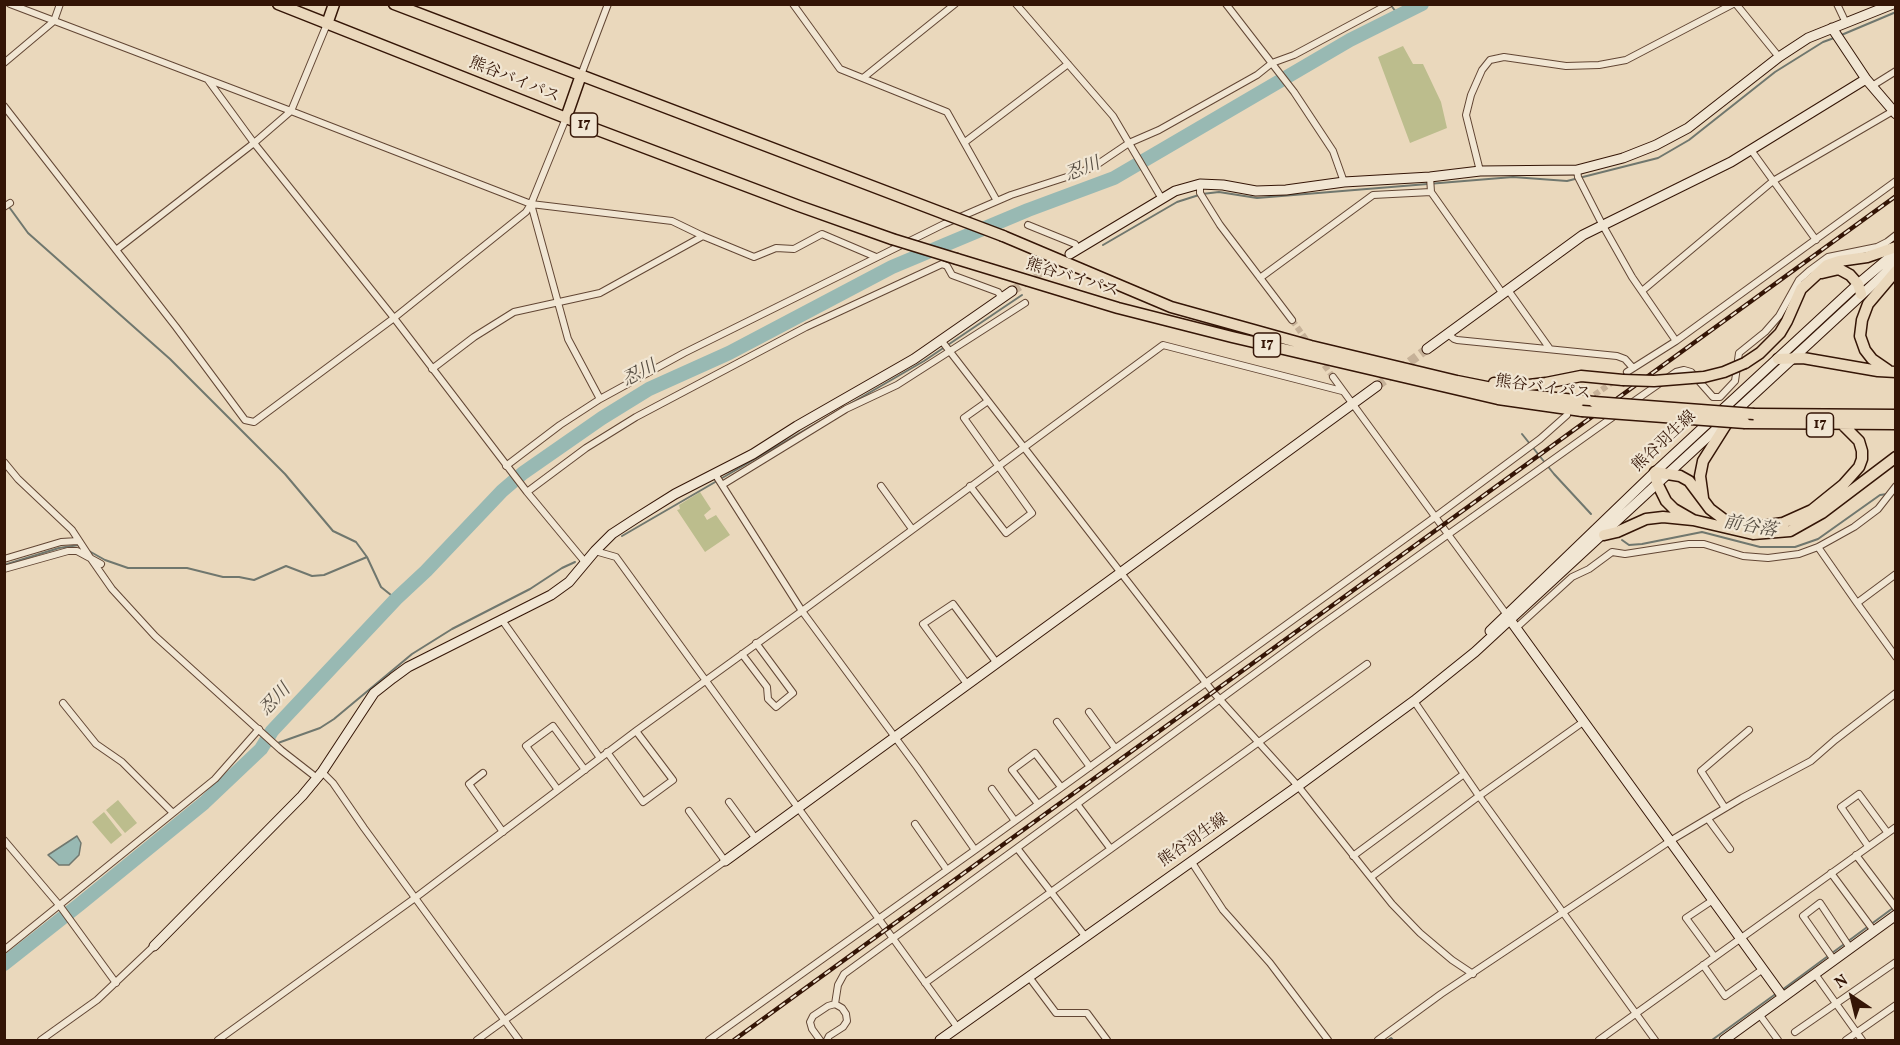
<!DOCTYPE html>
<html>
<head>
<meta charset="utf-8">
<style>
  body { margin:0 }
  #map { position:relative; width:1900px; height:1045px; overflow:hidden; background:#ead8bc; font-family:Vollkorn,serif }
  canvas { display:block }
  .frame { position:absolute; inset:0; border:6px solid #341506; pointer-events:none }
  .north { position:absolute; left:1822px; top:967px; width:60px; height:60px; -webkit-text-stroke:4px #f1e6d3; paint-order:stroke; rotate:325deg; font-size:16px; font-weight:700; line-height:24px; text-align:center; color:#341506 }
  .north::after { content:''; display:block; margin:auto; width:21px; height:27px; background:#341506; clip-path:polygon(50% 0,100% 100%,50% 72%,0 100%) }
</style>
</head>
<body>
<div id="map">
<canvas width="1900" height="1045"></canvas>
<div class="frame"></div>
<div class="north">N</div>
</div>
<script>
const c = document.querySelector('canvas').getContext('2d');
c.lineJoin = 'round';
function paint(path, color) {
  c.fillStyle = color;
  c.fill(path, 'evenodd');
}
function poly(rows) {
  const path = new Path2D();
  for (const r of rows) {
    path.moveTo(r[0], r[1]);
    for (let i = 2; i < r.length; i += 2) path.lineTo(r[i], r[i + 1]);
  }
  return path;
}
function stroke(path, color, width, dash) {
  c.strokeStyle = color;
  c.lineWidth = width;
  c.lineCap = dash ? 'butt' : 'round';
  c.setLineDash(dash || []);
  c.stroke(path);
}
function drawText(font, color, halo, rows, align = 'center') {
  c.font = font + ' Vollkorn,"Noto Serif JP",serif';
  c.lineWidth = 4.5;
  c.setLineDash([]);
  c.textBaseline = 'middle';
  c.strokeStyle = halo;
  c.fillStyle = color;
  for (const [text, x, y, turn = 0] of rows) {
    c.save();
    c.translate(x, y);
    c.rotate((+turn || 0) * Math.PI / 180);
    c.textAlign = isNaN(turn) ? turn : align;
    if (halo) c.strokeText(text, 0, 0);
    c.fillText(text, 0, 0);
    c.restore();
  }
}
paint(poly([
  [1403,46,1413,64,1423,64,1441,102,1447,128,1410,143,1378,57],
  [700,492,711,509,704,515,707,520,716,515,730,535,705,552,677,510,680,509,679,505],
  [118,800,137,823,125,833,106,810],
  [104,812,122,835,111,844,92,822]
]), '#bcbd8d');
const water = poly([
  [77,836,81,843,79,855,69,865,59,865,48,855,77,836]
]);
paint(water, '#98b9b3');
stroke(water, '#70776e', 1.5);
stroke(poly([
  [1390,4,1399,16],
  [1839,36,1896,12],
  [4,200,28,233,170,359,285,474,333,531,356,542,367,557,381,587,396,599],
  [1103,245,1177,202,1202,194,1219,192,1257,198,1513,177,1567,181,1658,158,1689,140,1775,72,1823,42,1834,38],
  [1522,434,1554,474,1591,514],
  [622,536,924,361,1022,295],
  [1622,540,1629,545,1642,544,1702,532,1760,547,1795,547,1818,539,1880,495,1887,494],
  [89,551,105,560,128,568,187,568,223,577,239,577,254,580,286,566,312,576,324,575,367,557],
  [4,565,59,548,79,545],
  [261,749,320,728,334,719,412,654,452,629,530,589,562,568,575,562],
  [1782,990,1893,908],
  [1388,1040,1391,1038,1393,1040],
  [1712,1040,1777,993]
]), '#70776e', 2);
stroke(poly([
  [4,964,80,904,204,803,261,749,272,731,396,599,426,571,502,491,523,473,602,418,649,389,729,353,892,267,1028,210,1114,178,1350,40,1422,4]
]), '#98b9b3', 14);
stroke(poly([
  [1292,320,1310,345],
  [1319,358,1333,377],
  [1587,400,1627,372]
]), '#c6b198', 6, [6, 3]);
stroke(poly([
  [1012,291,1063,258],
  [1377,386,1427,349]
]), '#c6b198', 9, [9, 4.5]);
const street = poly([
  [10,4,291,111,531,204,672,221,703,236,754,257,776,248,794,249,822,234,876,257],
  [793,4,840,69,947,112,997,201],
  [1016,4,1113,116,1162,199],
  [1226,4,1294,92,1333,151,1344,182],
  [1736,4,1779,57],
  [1837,4,1846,23],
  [4,63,54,21,60,4],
  [581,75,608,4],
  [863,78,955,4],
  [208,80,254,143,394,318,527,492],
  [1872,86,1896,71],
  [4,106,176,327,245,420,254,422,394,318,526,212,531,204,566,118],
  [965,142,1068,64],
  [1751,150,1816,240],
  [1577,170,1578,177,1602,224,1632,277,1676,341],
  [1480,171,1466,115,1471,95,1482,70,1490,60,1504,57,1566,66,1599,65,1626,60,1733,4],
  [1200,184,1200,193,1220,225,1292,320],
  [1431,192,1503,294],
  [531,204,568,339,600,399],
  [4,207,10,203],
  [1028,225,1075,244,1078,249],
  [116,250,254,143,291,111,327,24],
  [1260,278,1373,195,1431,192,1430,177],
  [1508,290,1550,349],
  [1642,291,1773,181,1893,111],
  [1448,334,1454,339,1457,340,1617,356,1625,359,1633,368],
  [941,340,1213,692,1298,786,1392,904,1420,933,1452,960,1473,974],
  [432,369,474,337,514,312,600,293,703,236],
  [1627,372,1676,341,1896,181],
  [1333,377,1507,615],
  [1630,404,1676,372,1684,370,1691,372,1713,397,1720,397,1735,381,1739,353,1765,332,1779,316,1799,280,1809,271,1828,257,1877,247,1887,242,1896,235],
  [4,462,18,479,72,530,89,556,112,589,155,636,281,750,317,778],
  [506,466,560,425,600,399,684,353,944,224,1011,195,1079,173,1095,166,1129,143,1159,130,1257,75,1272,63,1294,55,1389,4],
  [715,474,802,611,917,767,975,850],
  [722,485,846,409,897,385,1025,303],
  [881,486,912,529],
  [970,486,1006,533,1032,513,964,418,988,401],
  [1818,547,1857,603],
  [595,551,616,557,958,1028],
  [4,559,61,542,78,541],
  [585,562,527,492,586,448,636,417,806,327,942,264,947,266,952,275,998,292,1002,298],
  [4,569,68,551,77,551,101,564],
  [1896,574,1857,603,1896,657],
  [502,620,600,758],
  [1516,628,1572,577,1589,569,1612,552,1625,554,1689,544,1704,544,1743,556,1768,558,1799,554,1818,547,1854,527,1878,509,1896,486],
  [742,654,767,687,768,699,776,707,793,693,756,643],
  [967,684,923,624,953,604,996,662],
  [1414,701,1479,796,1655,1040],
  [63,703,96,744,122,762,173,813],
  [1089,712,1115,748],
  [1057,722,1090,767],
  [607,752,643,802,673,780,636,731],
  [322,772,333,783,364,828,519,1040],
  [483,773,469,784,503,832],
  [992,789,1015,821],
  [558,790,526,746,553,726,585,770],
  [729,802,756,839],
  [1038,804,1012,770,1035,753,1061,787],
  [1077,804,1110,848],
  [1725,808,1701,771,1749,730],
  [1708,819,1730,849],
  [915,824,947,870],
  [4,840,60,906,116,983],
  [1868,846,1841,807,1859,794,1887,832],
  [1017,848,1317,628,1617,414],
  [1856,855,1896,908],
  [1353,856,1464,774],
  [1191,861,1223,910,1270,963,1328,1040],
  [1831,873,1874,931],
  [1371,877,1479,796,1583,722],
  [1713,900,1686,918,1714,956],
  [4,950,215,779,259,729],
  [1834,960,1803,916,1820,903,1850,948],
  [1703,965,1725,996,1763,969],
  [1815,974,1862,1040],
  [1029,977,1056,1013,1087,1013,1107,1040],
  [925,983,1367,664],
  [835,1004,838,985,844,974,1017,848,1085,936],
  [1759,1014,1778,1040],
  [1795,1032,1896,962],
  [41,1040,97,1000,154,946],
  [218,1040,415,898,636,731,802,611,1163,345,1342,391],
  [477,1040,725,861,689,811],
  [709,1040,975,850,1435,517,1540,439,1567,415],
  [820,1040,812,1029,810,1022,813,1016,828,1006,835,1004,842,1008,846,1014,847,1021,843,1027,829,1036,827,1040],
  [1378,1040,1441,994,1670,841,1742,798,1811,761,1835,740,1896,693],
  [1599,1040,1896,827],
  [1846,1040,1896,1005]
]);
const secondary = poly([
  [1832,28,1866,79,1896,114],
  [1070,254,1175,191,1200,184,1223,185,1256,191,1286,190,1344,182,1430,177,1480,171,1577,170,1623,158,1656,145,1688,128,1779,57,1808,38,1893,4],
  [1427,349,1583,235,1731,162,1866,79],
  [1508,617,1783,997],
  [1490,631,1655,472,1858,284,1896,252],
  [725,861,1377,386],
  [154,946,302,796,322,772,374,693,393,678,408,667,551,595,569,582,595,551,612,534,635,519,675,494,753,454,797,426,914,359,1012,291],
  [940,1040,1298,786,1414,701,1475,652,1896,263],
  [1724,1040,1896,915]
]);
const highway = poly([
  [278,4,566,118,799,206,892,239],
  [394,4,945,214],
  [327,24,334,4],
  [566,118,581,75],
  [1003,236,1171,307,1311,346,1457,381,1527,395,1594,402],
  [957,259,1118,308,1232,337,1498,399,1582,411],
  [1822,273,1839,269,1850,275,1858,284,1861,294],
  [1778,359,1803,358,1878,371,1896,372],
  [1745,363,1760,353,1780,333,1787,321,1801,289,1827,265,1839,261,1867,257,1896,247],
  [1888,370,1872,359,1865,350,1860,336,1862,320,1868,304,1896,271],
  [1494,383,1529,385,1546,383,1581,376,1623,380],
  [1754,414,1896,415],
  [1745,423,1896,424],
  [1703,498,1700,476,1703,461,1732,415],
  [1693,520,1674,509,1666,501,1657,483,1655,472,1680,476,1689,481,1710,509,1726,521,1743,525,1762,526,1783,523,1812,510,1843,485,1859,467,1862,459,1862,451,1859,441,1843,425],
  [1604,535,1617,532,1646,519,1663,517,1693,520,1753,534,1790,531,1822,513,1896,457]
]);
stroke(street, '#624634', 8);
stroke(secondary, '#341506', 11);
stroke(highway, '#341506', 13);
stroke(street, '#f1e6d3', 6);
stroke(secondary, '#f1e6d3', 9);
stroke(highway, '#ead8bc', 10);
const rail = poly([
  [734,1040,1896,196]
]);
stroke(rail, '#341506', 4.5);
stroke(rail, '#f1e6d3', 2, [7]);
const highwayBridge = poly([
  [945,214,1003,236],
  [892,239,957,259],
  [1623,380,1654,381,1704,377,1724,372,1745,363],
  [1594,402,1754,414],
  [1582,411,1745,423]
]);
stroke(highwayBridge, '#341506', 13, []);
stroke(highwayBridge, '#ead8bc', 10);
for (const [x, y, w] of [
  [584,125,27],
  [1267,345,27],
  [1820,425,27]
]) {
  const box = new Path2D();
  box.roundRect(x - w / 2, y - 12, w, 24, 4.5);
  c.fillStyle = '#f1e6d3';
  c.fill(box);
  stroke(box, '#341506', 1.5);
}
drawText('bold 15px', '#341506', null, [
  ["17",584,125],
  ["17",1267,345],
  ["17",1820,425]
]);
drawText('16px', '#341506', '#f1e6d3', [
  ["熊谷バイパス",514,81,22],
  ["熊谷バイパス",1072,279,17],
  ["熊谷バイパス",1543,389,8],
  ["熊谷羽生線",1665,442,-43],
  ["熊谷羽生線",1194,841,-35]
]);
drawText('italic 18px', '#574e43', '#f1e6d3', [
  ["忍川",1083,171,-22],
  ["忍川",640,375,-28],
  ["前谷落",1750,528,10],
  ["忍川",276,701,-47]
]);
</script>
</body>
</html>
